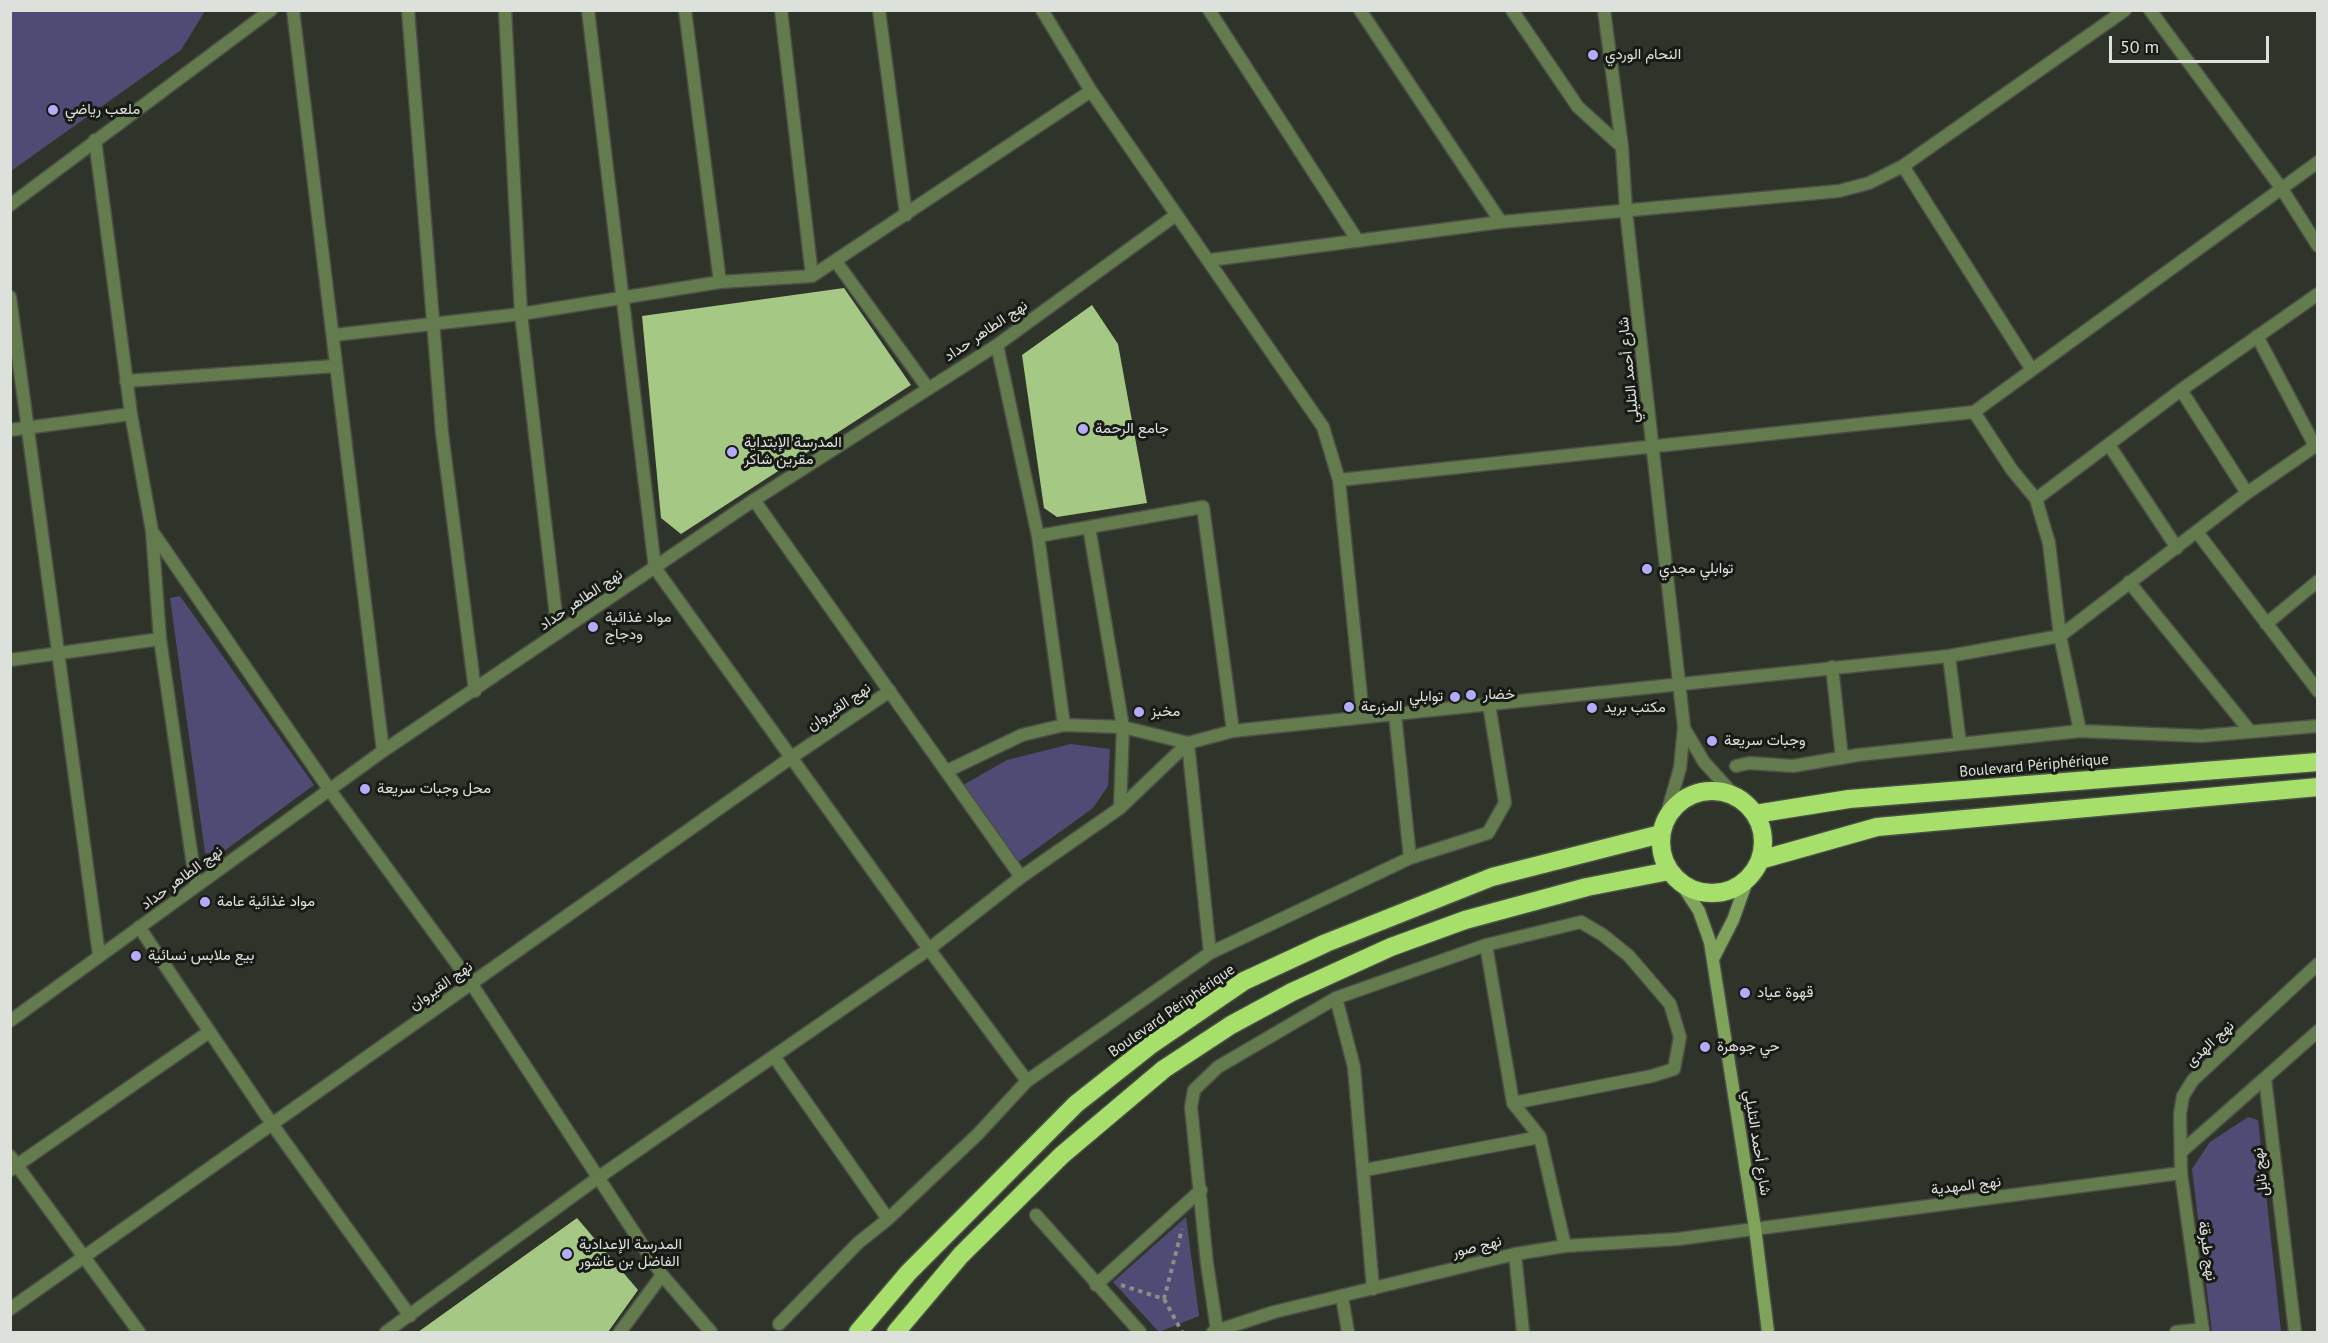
<!DOCTYPE html>
<html>
<head>
<meta charset="utf-8">
<style>
  body { margin:0 }
  #map { position:relative; width:2328px; height:1343px; overflow:hidden; background:#2e342a; font-family:"PT Sans",sans-serif }
  canvas { display:block }
  .frame { position:absolute; inset:0; border:12px solid #dde1db; pointer-events:none }
  .scale { position:absolute; left:2109px; top:36px; width:160px; height:27px; box-sizing:border-box; border:3px solid #dde1db; border-top:0; padding-left:8px; font-size:18px; line-height:21px; white-space:nowrap; color:#dde1db; -webkit-text-stroke:4px #181a16; paint-order:stroke }
</style>
</head>
<body>
<div id="map">
<canvas width="2328" height="1343"></canvas>
<div class="frame"></div>
<div class="scale">50 m</div>
</div>
<script>
const c = document.querySelector('canvas').getContext('2d');
c.lineJoin = 'round';
function paint(path, color) {
  c.fillStyle = color;
  c.fill(path, 'evenodd');
}
function poly(rows) {
  const path = new Path2D();
  for (const r of rows) {
    if (r.length === 3) {
      path.moveTo(r[0] + r[2], r[1]);
      path.arc(r[0], r[1], r[2], 0, 2 * Math.PI);
      continue;
    }
    path.moveTo(r[0], r[1]);
    for (let i = 2; i < r.length; i += 2) path.lineTo(r[i], r[i + 1]);
  }
  return path;
}
function stroke(path, color, width, dash) {
  c.strokeStyle = color;
  c.lineWidth = width;
  c.lineCap = dash ? 'butt' : 'round';
  c.setLineDash(dash || []);
  c.stroke(path);
}
function drawText(font, color, halo, rows, align = 'center') {
  c.font = font + ' "PT Sans",Vazirmatn,sans-serif';
  c.lineWidth = 6;
  c.setLineDash([]);
  c.textBaseline = 'middle';
  c.strokeStyle = halo;
  c.fillStyle = color;
  for (const [text, x, y, turn = 0] of rows) {
    c.save();
    c.translate(x, y);
    c.rotate((+turn || 0) * Math.PI / 180);
    c.textAlign = isNaN(turn) ? turn : align;
    if (halo) c.strokeText(text, 0, 0);
    c.fillText(text, 0, 0);
    c.restore();
  }
}
paint(poly([
  [11,10,205,10,205,11,181,50,11,171],
  [180,596,314,785,220,854,205,853,170,598],
  [1071,744,1110,749,1108,786,1093,808,1017,863,963,785,1007,760],
  [2248,1117,2258,1120,2281,1332,2212,1332,2192,1169,2210,1142],
  [1186,1217,1199,1316,1159,1332,1113,1282]
]), '#4f4b75');
paint(poly([
  [844,288,911,385,681,534,661,518,642,316],
  [1092,305,1118,344,1147,503,1057,517,1044,508,1022,355],
  [577,1218,638,1290,608,1332,418,1332]
]), '#a5c885');
const street = poly([
  [293,10,383,751],
  [408,10,442,433,475,691],
  [505,10,521,314,558,633],
  [588,10,655,568,929,949,1027,1081],
  [685,10,720,282],
  [781,10,812,276],
  [879,10,906,215],
  [1042,10,1091,91,1323,427,1339,480,1363,717],
  [1209,10,1358,241],
  [1360,10,1501,222],
  [1512,10,1578,107,1622,147],
  [1604,10,1622,147,1626,211,1684,727,1680,768,1665,820],
  [2150,10,2282,189,2318,246],
  [95,140,131,414,152,531,160,639,196,886],
  [1903,166,2032,370],
  [10,205,271,10],
  [1210,260,1501,222,1839,191,1869,183,1903,166,2125,10],
  [837,263,927,387],
  [10,297,99,955],
  [334,335,521,314,720,282,812,276,1091,91],
  [2257,336,2315,446],
  [997,345,1038,536,1064,725,1123,727,1188,743,1233,731,1949,656,2060,636,2247,493,2318,444],
  [126,381,335,366],
  [2181,390,2247,493],
  [1974,412,2012,470,2036,499,2049,543,2060,636,2080,731],
  [10,430,131,414],
  [2109,445,2177,548],
  [1339,480,1974,412,2318,162],
  [2036,499,2181,390,2318,294],
  [754,500,1021,877],
  [1089,527,1123,727,1120,808],
  [152,531,329,789,471,983,662,1275,711,1332],
  [2197,532,2318,691],
  [1038,536,1203,507,1233,731],
  [2129,582,2249,730],
  [2266,624,2318,581],
  [1949,656,1960,744],
  [10,660,160,639],
  [1832,667,1842,758],
  [1395,714,1410,858],
  [1684,728,1704,762,1735,796],
  [1188,743,1210,953],
  [1736,766,1749,763,1793,766,1858,755,2080,731,2201,736,2318,726],
  [947,771,1022,735,1064,725],
  [139,927,272,1124,410,1316],
  [1336,998,1354,1067,1373,1289],
  [10,1021,383,751,754,500,997,345,1176,215],
  [775,1058,888,1219],
  [1513,1103,1540,1137,1565,1246],
  [2181,1152,2265,1078],
  [10,1156,139,1332],
  [10,1170,209,1032],
  [1365,1170,1540,1137],
  [1036,1215,1140,1332],
  [1515,1254,1523,1332],
  [1096,1285,1201,1190],
  [1342,1297,1348,1332],
  [10,1309,792,757,890,691],
  [779,1324,858,1243,888,1219,978,1134,1027,1081,1210,953,1410,858,1488,833,1505,803,1489,704],
  [1217,1330,1207,1264,1191,1107,1194,1090,1218,1067,1336,998,1486,945,1581,922,1603,935,1629,956,1670,1004,1680,1037,1674,1069,1652,1076,1513,1103,1486,945],
  [386,1332,599,1177,929,949,1021,877,1120,808,1188,743],
  [620,1332,662,1275],
  [1213,1332,1274,1312,1515,1254,1565,1246,1678,1239,2181,1173],
  [2176,1332,2203,1329],
  [2203,1332,2181,1173,2180,1114,2183,1096,2193,1080,2318,964],
  [2295,1332,2265,1078,2318,1031]
]);
const secondary = poly([
  [1682,885,1699,911,1710,942,1755,1228,1768,1332],
  [1713,959,1733,920,1748,878]
]);
const highway = poly([
  [1712,842,51],
  [1755,814,1849,799,2318,762],
  [1760,860,1877,827,2318,787],
  [858,1332,908,1273,1076,1104,1152,1044,1244,981,1326,943,1492,877,1661,834],
  [896,1332,961,1255,1062,1155,1164,1069,1231,1025,1292,992,1391,947,1465,920,1587,887,1669,871]
]);
stroke(street, '#4a5046', 15);
stroke(secondary, '#4a5046', 15);
stroke(highway, '#4a5046', 21);
stroke(poly([
  [1121,1285,1164,1299,1182,1229],
  [1164,1299,1182,1332]
]), '#888d85', 4, [4.5, 4.5]);
stroke(street, '#647b4e', 12);
stroke(secondary, '#7fa35b', 12);
stroke(highway, '#a7df6b', 18);
for (const [x, y, r, color] of [
  [1593,55,6,"#b3adf9"],
  [53,110,6,"#b3adf9"],
  [1083,429,6,"#b3adf9"],
  [732,452,6,"#b3adf9"],
  [1647,569,6,"#b3adf9"],
  [593,627,6,"#b3adf9"],
  [1471,695,6,"#b3adf9"],
  [1455,697,6,"#b3adf9"],
  [1349,707,6,"#b3adf9"],
  [1592,708,6,"#b3adf9"],
  [1139,712,6,"#b3adf9"],
  [1712,741,6,"#b3adf9"],
  [365,789,6,"#b3adf9"],
  [205,902,6,"#b3adf9"],
  [136,956,6,"#b3adf9"],
  [1745,993,6,"#b3adf9"],
  [1705,1047,6,"#b3adf9"],
  [567,1254,6,"#b3adf9"]
]) {
  const dot = new Path2D();
  dot.arc(x, y, r, 0, 2 * Math.PI);
  c.fillStyle = color;
  c.fill(dot);
  stroke(dot, '#181a16', 2);
}
drawText('15px', '#dde1db', '#181a16', [
  ["النحام الوردي",1605,55],
  ["ملعب رياضي",65,110],
  ["جامع الرحمة",1095,429],
  ["المدرسة الإبتداية",744,443],
  ["مقرين شاكر",744,460],
  ["توابلي مجدي",1659,569],
  ["مواد غذائية",605,618],
  ["ودجاج",605,635],
  ["خضار",1483,695],
  ["توابلي",1443,697,"right"],
  ["المزرعة",1361,707],
  ["مكتب بريد",1604,708],
  ["مخبز",1151,712],
  ["وجبات سريعة",1724,741],
  ["محل وجبات سريعة",377,789],
  ["مواد غذائية عامة",217,902],
  ["بيع ملابس نسائية",148,956],
  ["قهوة عياد",1757,993],
  ["حي جوهرة",1717,1047],
  ["المدرسة الإعدادية",579,1245],
  ["الفاضل بن عاشور",579,1262]
], 'left');
drawText('15px', '#dde1db', '#181a16', [
  ["نهج الطاهر حداد",986,331,-34],
  ["شارع أحمد التليلي",1629,370,-96],
  ["نهج الطاهر حداد",581,600,-34],
  ["نهج القيروان",839,707,-34],
  ["Boulevard Périphérique",2034,766,-5],
  ["نهج الطاهر حداد",182,878,-36],
  ["نهج القيروان",441,986,-35],
  ["Boulevard Périphérique",1172,1011,-35],
  ["نهج الهدى",2210,1044,-43],
  ["شارع أحمد التليلي",1757,1143,81],
  ["نهج نابل",2261,1172,-97],
  ["نهج المهدية",1966,1186,-7],
  ["نهج صور",1477,1247,-14],
  ["نهج طبرقة",2207,1251,82]
]);
</script>
</body>
</html>
